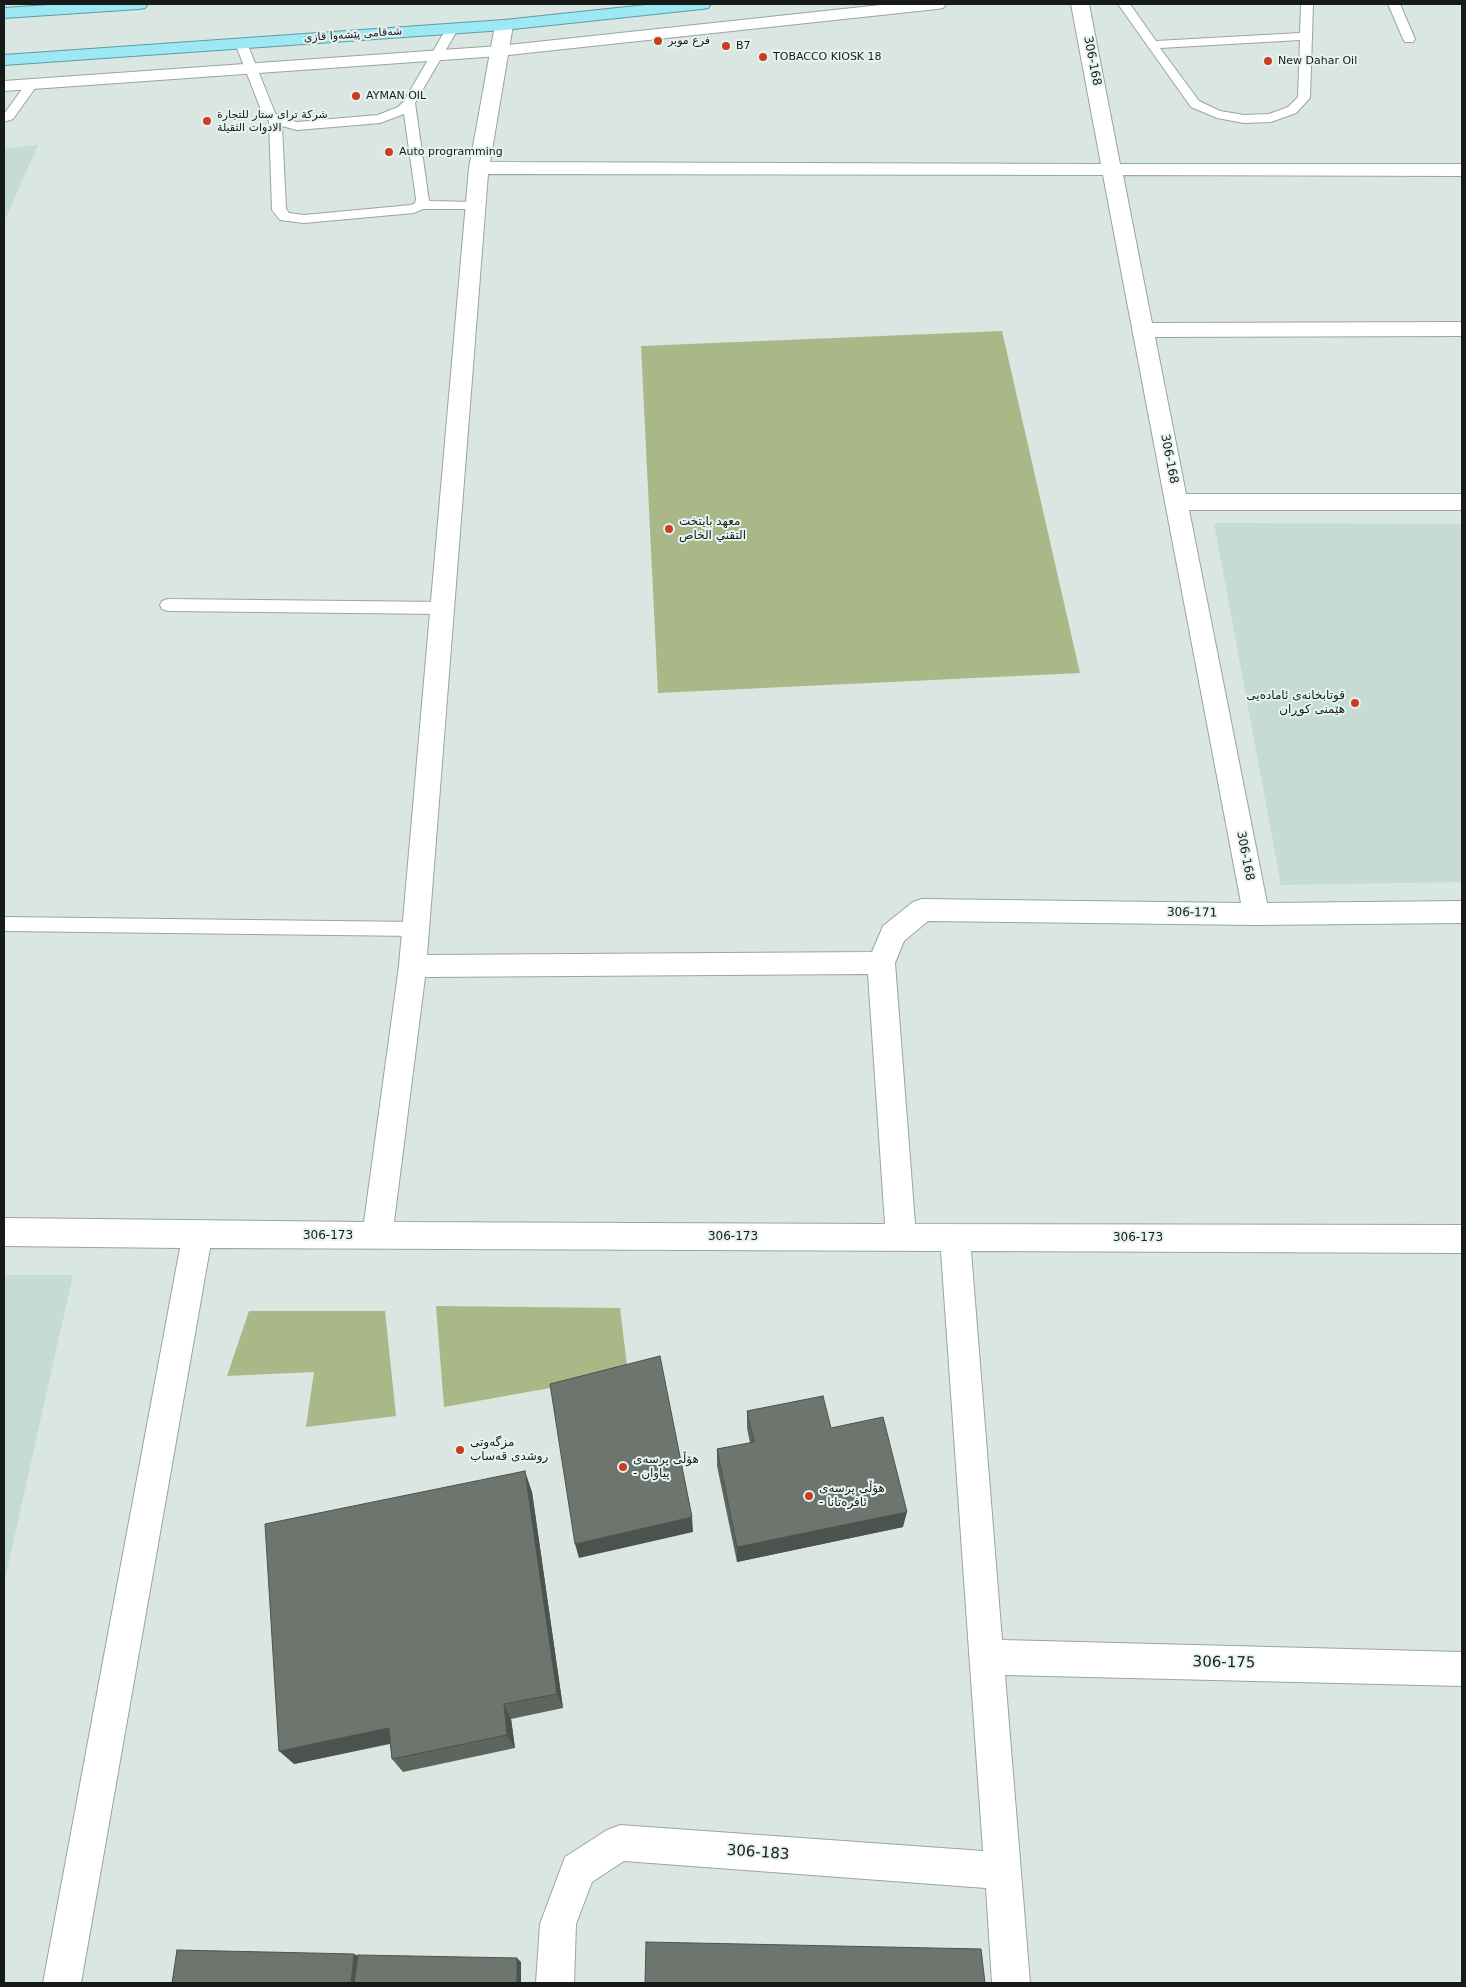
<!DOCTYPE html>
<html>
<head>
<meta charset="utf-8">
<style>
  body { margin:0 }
  #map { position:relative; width:1466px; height:1987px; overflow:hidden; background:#d9e6e2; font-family:"DejaVu Sans",sans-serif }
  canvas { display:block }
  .frame { position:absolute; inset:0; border:5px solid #161b1a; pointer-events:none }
</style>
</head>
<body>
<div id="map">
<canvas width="1466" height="1987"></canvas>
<div class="frame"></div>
</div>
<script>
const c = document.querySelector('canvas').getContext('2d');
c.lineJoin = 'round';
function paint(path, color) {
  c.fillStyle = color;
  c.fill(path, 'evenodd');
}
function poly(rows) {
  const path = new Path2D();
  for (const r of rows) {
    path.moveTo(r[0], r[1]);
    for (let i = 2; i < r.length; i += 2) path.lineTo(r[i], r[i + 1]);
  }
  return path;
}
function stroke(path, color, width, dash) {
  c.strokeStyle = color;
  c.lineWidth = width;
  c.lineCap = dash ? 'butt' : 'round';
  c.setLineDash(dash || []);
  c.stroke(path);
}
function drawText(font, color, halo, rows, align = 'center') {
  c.font = font + ' "DejaVu Sans",Cairo,sans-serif';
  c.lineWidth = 4;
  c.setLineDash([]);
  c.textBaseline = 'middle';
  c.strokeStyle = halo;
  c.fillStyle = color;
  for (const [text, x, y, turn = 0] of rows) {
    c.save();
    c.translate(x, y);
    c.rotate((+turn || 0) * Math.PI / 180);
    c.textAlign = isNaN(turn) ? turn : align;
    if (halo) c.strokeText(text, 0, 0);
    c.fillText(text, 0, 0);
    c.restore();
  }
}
paint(poly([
  [38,145,4,222,4,149],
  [1214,523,1462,524,1462,882,1281,885],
  [4,1275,73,1275,4,1583]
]), '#c6dbd6');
paint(poly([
  [1002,331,1080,673,658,693,641,346],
  [436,1306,620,1308,628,1374,444,1407],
  [249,1311,385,1311,396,1416,306,1427,314,1372,227,1376]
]), '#aab888');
const service = poly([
  [1118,4,1130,4,1156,41,1300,33,1301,4,1313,4,1310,98,1296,113,1271,122,1244,123,1217,118,1191,107,1118,4],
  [1300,40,1298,97,1288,107,1269,114,1244,115,1220,111,1199,101,1160,48,1300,40],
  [1388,4,1400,4,1415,39,1413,42,1405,42,1403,39,1388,4],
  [452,25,458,29,415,103,429,201,475,202,480,203,482,206,480,209,423,209,414,213,304,223,280,220,272,210,269,121,263,115,235,43,237,40,245,40,247,43,275,113,279,117,297,122,378,115,398,107,404,101,446,29,452,25],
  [404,114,416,199,415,203,411,205,304,215,289,213,286,209,282,126,297,130,380,123,404,114],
  [32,80,38,84,13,119,4,122,4,114,28,81,32,80],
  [168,599,442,602,448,604,450,608,448,612,442,614,168,611,162,609,160,605,162,601,168,599],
  [4,917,416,922,422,924,425,929,422,934,416,936,4,931,4,917]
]);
const minor = poly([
  [1071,4,1089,4,1120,164,1462,164,1462,176,1123,175,1152,323,1462,322,1462,336,1155,337,1186,494,1462,494,1462,510,1189,510,1267,903,1462,901,1462,923,1256,925,928,921,904,941,895,963,915,1224,1462,1225,1462,1253,971,1251,1002,1640,1462,1652,1462,1686,1005,1675,1030,1983,992,1983,986,1888,624,1861,592,1882,576,1924,574,1983,536,1983,540,1924,565,1857,607,1830,620,1825,983,1851,941,1251,210,1248,81,1983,43,1983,180,1248,4,1246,4,1218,364,1222,399,966,469,168,495,25,498,21,504,20,510,21,513,25,490,162,1101,164,1071,4],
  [488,174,1103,175,1241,903,922,899,913,902,883,926,872,952,427,955,488,174],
  [868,974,885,1224,394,1222,425,977,868,974]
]);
const secondary = poly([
  [890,4,946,4,943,8,937,9,499,56,4,91,4,81,499,46,890,4]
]);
const trunk = poly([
  [64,4,148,4,145,8,139,9,4,18,4,8,64,4],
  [655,4,711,4,708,8,702,9,504,30,4,65,4,55,504,20,655,4]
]);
stroke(service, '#99a5a2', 2);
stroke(minor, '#99a5a2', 2);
stroke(secondary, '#99a5a2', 2);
stroke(trunk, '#5e9ca5', 2);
paint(service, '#fff');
paint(minor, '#fff');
paint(secondary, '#fff');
paint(trunk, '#9ce8f3');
paint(poly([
  [747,1411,831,1428,903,1527,737,1562,717,1466,717,1449,750,1443,747,1428],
  [532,1492,563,1708,511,1719,515,1748,403,1772,392,1759,390,1744,294,1764]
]), '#5e655f');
paint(poly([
  [525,1471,532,1492,563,1708,557,1694],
  [907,1512,903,1527,737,1562,737,1547],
  [692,1517,693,1532,579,1558,575,1544],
  [504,1704,511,1719,515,1748,507,1735],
  [389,1728,400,1741,294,1764,279,1751],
  [354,1954,365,1959,362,1983,351,1983],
  [517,1958,521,1962,521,1983,517,1983]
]), '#4c524d');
const building = poly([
  [660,1356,692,1517,575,1544,550,1384,660,1356],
  [823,1396,831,1428,883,1417,907,1512,737,1547,717,1449,754,1442,747,1411,823,1396],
  [525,1471,557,1694,504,1704,507,1735,392,1759,389,1728,279,1751,265,1524,525,1471],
  [646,1942,981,1949,985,1983,645,1983,646,1942],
  [177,1950,354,1954,351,1983,172,1983,177,1950],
  [358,1955,517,1958,517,1983,354,1983,358,1955]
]);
paint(building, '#6d756e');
stroke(building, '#4c524d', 1);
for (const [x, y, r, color] of [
  [658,41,5,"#c83e1e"],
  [726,46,5,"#c83e1e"],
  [763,57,5,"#c83e1e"],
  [1268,61,5,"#c83e1e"],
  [356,96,5,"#c83e1e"],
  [207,121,5,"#c83e1e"],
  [389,152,5,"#c83e1e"],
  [669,529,5,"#c83e1e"],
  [1355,703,5,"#c83e1e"],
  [460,1450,5,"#c83e1e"],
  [623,1467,5,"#c83e1e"],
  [809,1496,5,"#c83e1e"]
]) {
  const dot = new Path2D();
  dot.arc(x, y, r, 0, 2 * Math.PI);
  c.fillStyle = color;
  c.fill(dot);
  stroke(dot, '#e6f3f0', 2);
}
drawText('11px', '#161b1a', '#e6f3f0', [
  ["شەقامی پێشەوا قازی",353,35,-4]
]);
drawText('11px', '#161b1a', '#e6f3f0', [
  ["فرع موبر",668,41],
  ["B7",736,46],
  ["TOBACCO KIOSK 18",773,57],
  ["New Dahar Oil",1278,61],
  ["AYMAN OIL",366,96],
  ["شركة ترای ستار للتجارة",217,115],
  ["الادوات الثقيلة",217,128],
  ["Auto programming",399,152]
], 'left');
drawText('12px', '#161b1a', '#e6f3f0', [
  ["306-168",1092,61,79],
  ["306-168",1169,459,79],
  ["306-168",1245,856,79],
  ["306-171",1192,913,1],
  ["306-173",328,1236],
  ["306-173",733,1237],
  ["306-173",1138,1238]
]);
drawText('12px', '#161b1a', '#e6f3f0', [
  ["معهد بايتخت",679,522],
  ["التقني الخاص",679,536],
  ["قوتابخانەی ئامادەیی",1345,696,"right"],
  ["هێمنی کوڕان",1345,710,"right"],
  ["مزگەوتی",470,1443],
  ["روشدی قەساب",470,1457],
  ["هۆڵی پرسەی",633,1460],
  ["- پیاوان",633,1474],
  ["هۆڵی پرسەی",819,1489],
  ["- ئافرەتانا",819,1503]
], 'left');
drawText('15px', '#161b1a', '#e6f3f0', [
  ["306-175",1224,1663,1],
  ["306-183",758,1853,4]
]);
</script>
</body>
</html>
